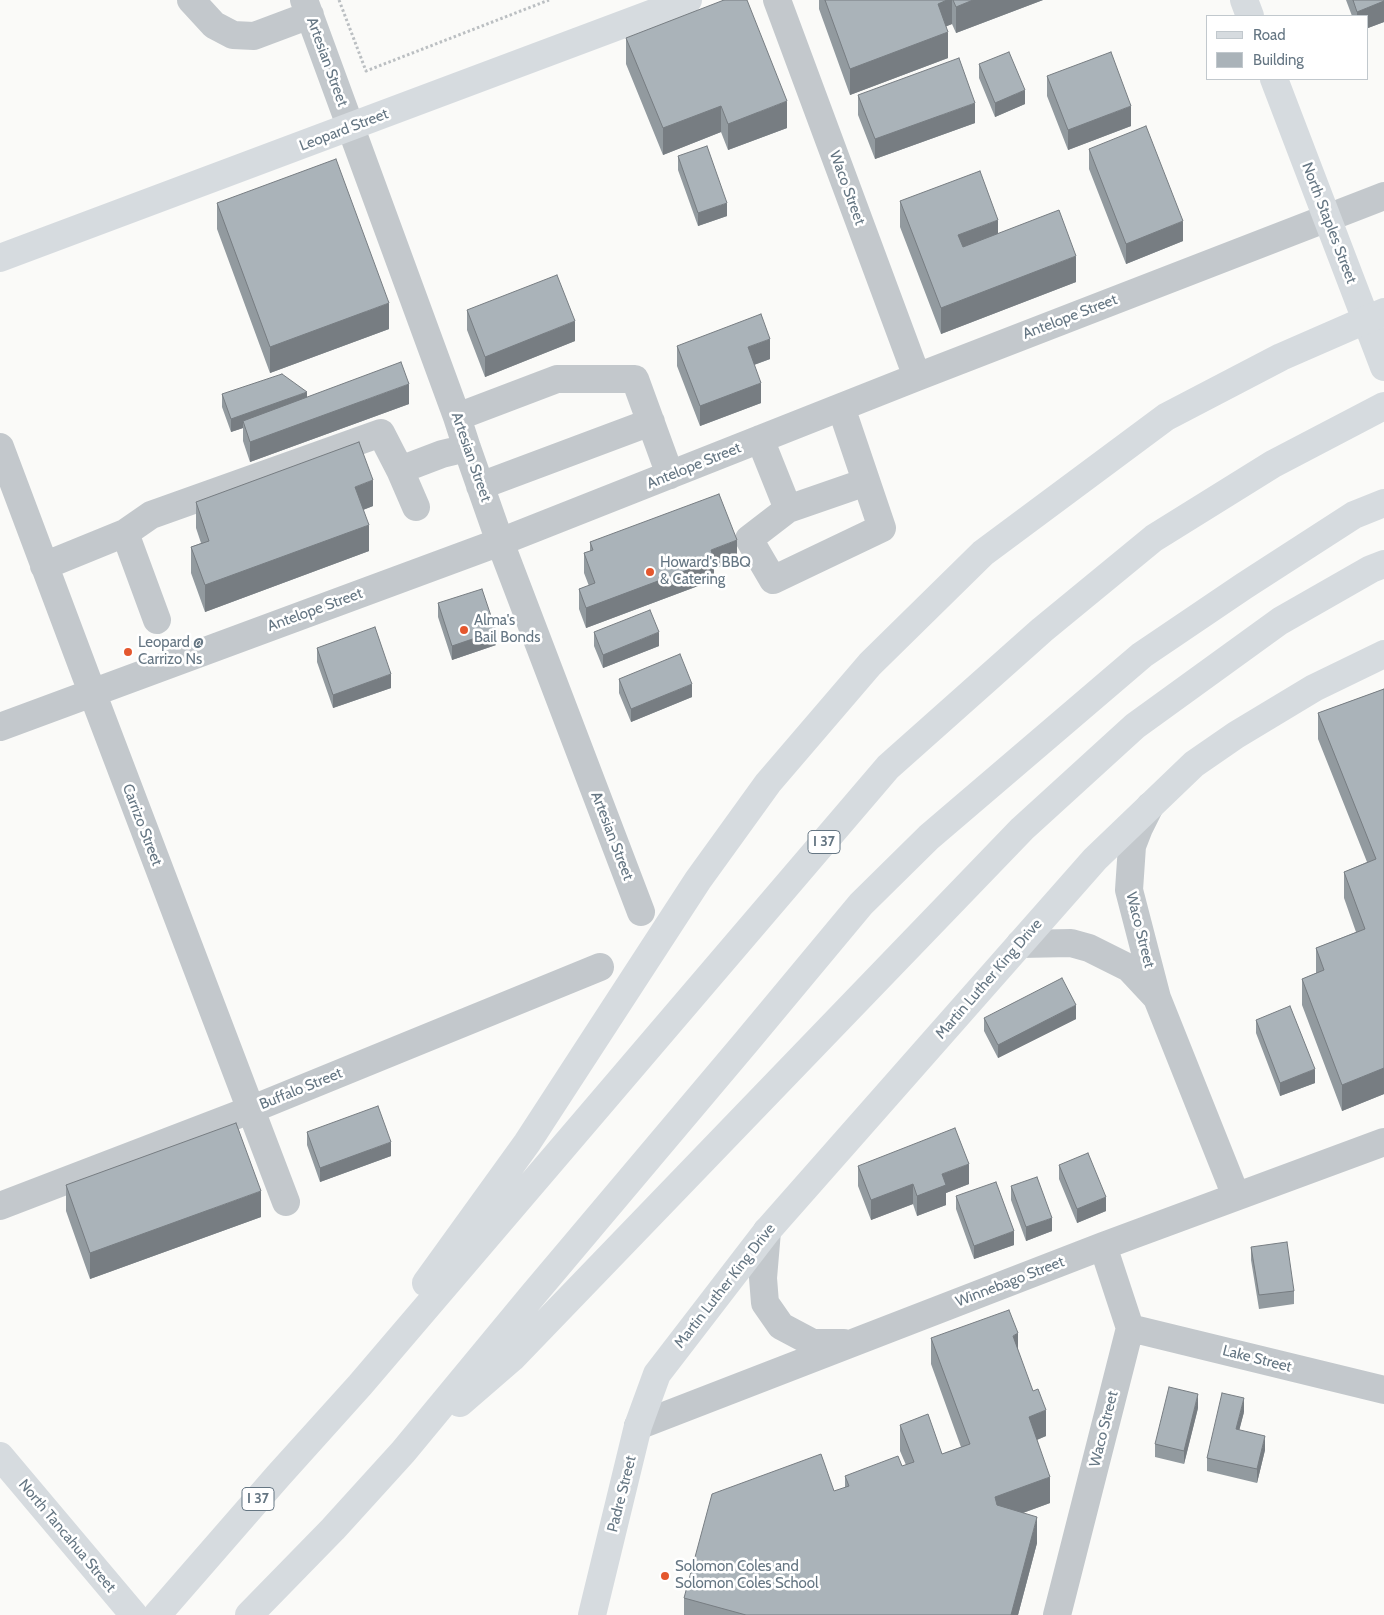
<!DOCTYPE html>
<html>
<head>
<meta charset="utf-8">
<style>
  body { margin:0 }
  #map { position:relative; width:1384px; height:1615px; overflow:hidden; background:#fafaf8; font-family:Cabin,sans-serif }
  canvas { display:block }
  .legend { position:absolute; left:1206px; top:15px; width:162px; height:65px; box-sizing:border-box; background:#fff; border:1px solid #c1c8cd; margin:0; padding:6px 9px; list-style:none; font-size:15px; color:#657683 }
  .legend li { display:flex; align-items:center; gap:10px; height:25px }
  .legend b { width:25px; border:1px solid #c1c8cd }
</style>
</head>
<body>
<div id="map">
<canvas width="1384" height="1615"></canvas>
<ul class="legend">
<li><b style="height:6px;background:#d6dbdf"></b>Road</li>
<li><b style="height:14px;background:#aab3b9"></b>Building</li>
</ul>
</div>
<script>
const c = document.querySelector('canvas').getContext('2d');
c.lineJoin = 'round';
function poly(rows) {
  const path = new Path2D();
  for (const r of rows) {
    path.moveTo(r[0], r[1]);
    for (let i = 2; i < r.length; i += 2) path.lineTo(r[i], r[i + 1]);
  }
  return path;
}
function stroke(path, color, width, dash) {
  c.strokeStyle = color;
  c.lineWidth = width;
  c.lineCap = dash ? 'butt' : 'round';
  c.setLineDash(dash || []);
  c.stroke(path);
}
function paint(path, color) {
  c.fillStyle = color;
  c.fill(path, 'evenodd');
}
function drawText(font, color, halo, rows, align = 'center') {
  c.font = font + ' Cabin,sans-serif';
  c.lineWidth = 5;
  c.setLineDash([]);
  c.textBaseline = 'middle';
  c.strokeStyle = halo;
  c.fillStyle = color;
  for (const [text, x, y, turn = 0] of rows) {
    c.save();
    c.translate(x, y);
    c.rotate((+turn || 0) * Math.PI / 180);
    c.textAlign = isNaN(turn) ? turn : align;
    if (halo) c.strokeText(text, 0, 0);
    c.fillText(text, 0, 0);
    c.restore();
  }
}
stroke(poly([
  [339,0,366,71,549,0]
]), '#bbbfc2', 3, [2.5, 2.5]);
stroke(poly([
  [191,0,214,25,233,35,254,36,310,15],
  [304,0,457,417,467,448,500,542,641,912],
  [777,0,917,377],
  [457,417,557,379,635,379,670,475],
  [760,439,788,509,866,482],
  [0,447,92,692,286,1202],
  [480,486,651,422],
  [416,507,400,470,442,454,467,448],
  [788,509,749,539,773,580,882,528,841,407],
  [125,533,151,515,381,433,400,470],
  [44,566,125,533,157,620],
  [0,727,500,542,917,377,1384,196],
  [1020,944,1071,943,1089,948,1129,968,1157,998,1129,890,1132,846,1139,828,1150,806],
  [1157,998,1236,1196],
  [0,1206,250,1110,600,967],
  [767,1231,763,1278,765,1303,781,1326,813,1343,844,1343],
  [1130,1328,1384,1390],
  [638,1426,1103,1246,1384,1142],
  [1057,1615,1130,1328,1103,1246]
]), '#c3c8cc', 28);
stroke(poly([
  [1244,0,1250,16],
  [1274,79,1384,367],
  [0,258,688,0],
  [0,1456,134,1615],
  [592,1615,638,1426,657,1374,767,1231,1095,859,1194,764,1236,735,1314,688,1384,654]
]), '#d6dbdf', 28);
stroke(poly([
  [426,1283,527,1143,698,880,768,783,870,664,983,553,1166,417,1281,357,1384,312],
  [460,1403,512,1358,1022,829,1135,726,1280,621,1371,569,1384,564],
  [157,1615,278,1476,360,1385,888,767,1042,630,1154,538,1273,464,1384,406],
  [249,1615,333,1529,403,1452,532,1296,747,1041,861,904,929,837,1142,655,1244,586,1354,515,1384,503]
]), '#d6dbdf', 28);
paint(poly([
  [819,0,1043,0,956,33,952,24,946,26,948,58,850,95,819,9],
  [1346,0,1384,0,1384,22,1368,28,1368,16,1352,16],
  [626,38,787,128,728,150,721,132,663,155,626,64],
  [979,64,1025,104,995,117,979,78],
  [1047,76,1131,126,1068,150,1047,96],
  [858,95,975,123,875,159,858,115],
  [1089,149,1183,241,1126,264,1089,169],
  [678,156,727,216,698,226,678,170],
  [900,201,998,233,1076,282,941,334,900,227],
  [217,203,389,329,270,373,217,229],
  [467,310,575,341,485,377,467,330],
  [677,346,770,359,754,365,761,403,700,426,677,366],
  [222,394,307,397,409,404,250,462,243,441,243,428,231,432,222,407],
  [196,502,373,506,363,510,369,551,205,612,191,573,191,547,201,543,196,528],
  [590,542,737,560,714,569,714,580,586,628,579,609,579,589,589,586,584,573,584,553,590,551],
  [438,603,496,645,452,660,438,617],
  [594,632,659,646,603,668,594,646],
  [317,648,391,688,333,708,317,662],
  [619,679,692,697,631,722,619,693],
  [1384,689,1384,1094,1342,1111,1302,1005,1302,979,1316,973,1316,948,1356,932,1344,898,1344,872,1367,862,1318,739,1318,713],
  [984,1018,1076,1019,998,1058,984,1031],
  [1256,1020,1315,1083,1280,1096,1256,1033],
  [307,1132,391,1156,320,1182,307,1145],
  [1059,1165,1106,1211,1077,1223,1059,1179],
  [858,1166,969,1184,946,1193,946,1205,917,1216,913,1204,871,1220,858,1186],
  [66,1185,261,1217,90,1279,66,1211],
  [1011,1186,1052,1231,1026,1241,1011,1200],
  [956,1196,1014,1245,974,1259,956,1209],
  [1251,1247,1294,1291,1294,1304,1259,1309,1251,1260],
  [931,1338,1018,1351,1046,1436,1037,1440,1050,1503,1023,1513,1037,1543,1018,1615,684,1615,684,1598,845,1488,845,1476,902,1466,906,1465,900,1451,900,1425,942,1454,961,1447,931,1364],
  [1198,1408,1184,1464,1155,1457,1155,1444],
  [1244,1412,1239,1430,1265,1450,1257,1483,1207,1471,1207,1458]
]), '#929a9f');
paint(poly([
  [947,0,952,0,952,24,938,30,938,4],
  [973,0,1043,0,956,33,956,7],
  [1384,1,1384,22,1368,28,1368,16,1357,16,1357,12],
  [948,32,948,58,850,95,850,69],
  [1025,90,1025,104,995,117,995,103],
  [787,101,787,128,728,150,728,124],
  [975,103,975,123,875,159,875,139],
  [721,106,721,132,663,155,663,128],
  [1131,106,1131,126,1068,150,1068,130],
  [727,203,727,216,698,226,698,213],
  [998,220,998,246,958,261,958,235],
  [1183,221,1183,241,1126,264,1126,244],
  [1076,256,1076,282,941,334,941,308],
  [389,303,389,329,270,373,270,347],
  [575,321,575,341,485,377,485,357],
  [770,339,770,359,748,367,748,347],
  [761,383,761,403,700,426,700,406],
  [409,384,409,404,250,462,250,442],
  [307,392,307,406,243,421,243,428,231,432,231,419],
  [373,480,373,506,355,513,355,487],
  [369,525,369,551,205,612,205,585],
  [737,540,737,560,714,569,714,580,586,628,586,608,711,550],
  [496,631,496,645,452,660,452,646],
  [659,632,659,646,603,668,603,655],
  [391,674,391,688,333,708,333,695],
  [692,684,692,697,631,722,631,709],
  [1076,1005,1076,1019,998,1058,998,1045],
  [1384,1068,1384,1094,1342,1111,1342,1085],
  [1315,1069,1315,1083,1280,1096,1280,1083],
  [391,1142,391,1156,320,1182,320,1168],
  [969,1164,969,1184,946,1193,946,1205,917,1216,917,1196,942,1174],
  [913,1184,913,1204,871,1220,871,1200],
  [261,1191,261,1217,90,1279,90,1253],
  [1106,1197,1106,1211,1077,1223,1077,1209],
  [1052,1218,1052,1231,1026,1241,1026,1227],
  [1014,1231,1014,1245,974,1259,974,1246],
  [1018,1333,1018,1360,1013,1336],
  [1198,1394,1198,1408,1184,1464,1184,1451],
  [1244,1398,1244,1412,1236,1443,1236,1429],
  [1046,1410,1046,1436,1029,1443,1029,1417],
  [1265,1436,1265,1450,1257,1483,1257,1469],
  [1050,1477,1050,1503,995,1523,995,1497],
  [1037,1517,1037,1543,1018,1615,1011,1615]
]), '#777d82');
const building = poly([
  [724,0,747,0,787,101,728,124,721,106,663,128,626,38,724,0],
  [825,0,947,0,938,4,948,32,850,69,825,0],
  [953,0,973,0,956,7,953,0],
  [1353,0,1384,0,1384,1,1357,12,1353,0],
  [1009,52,1025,90,995,103,979,64,1009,52],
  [1111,52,1131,106,1068,130,1047,76,1111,52],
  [959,58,975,103,875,139,858,95,959,58],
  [1146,126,1183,221,1126,244,1089,149,1146,126],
  [707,146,727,203,698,213,678,156,707,146],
  [336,159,389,303,270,347,217,203,336,159],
  [980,171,998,220,958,235,963,247,1059,210,1076,256,941,308,900,201,980,171],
  [557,275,575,321,485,357,467,310,557,275],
  [761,314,770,339,748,347,761,383,700,406,677,346,761,314],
  [401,362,409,384,250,442,243,421,401,362],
  [282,374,307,392,231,419,222,394,282,374],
  [359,442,373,480,355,487,369,525,205,585,191,547,209,541,196,502,359,442],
  [719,494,737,540,711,550,714,560,586,608,579,589,595,583,584,553,593,550,590,542,719,494],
  [482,589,496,631,452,646,438,603,482,589],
  [650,610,659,632,603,655,594,632,650,610],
  [375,627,391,674,333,695,317,648,375,627],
  [680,654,692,684,631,709,619,679,680,654],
  [1384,689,1384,1068,1342,1085,1302,979,1324,970,1316,948,1365,929,1344,872,1376,859,1318,713,1384,689],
  [1062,978,1076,1005,998,1045,984,1018,1062,978],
  [1290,1006,1315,1069,1280,1083,1256,1020,1290,1006],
  [378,1106,391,1142,320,1168,307,1132,378,1106],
  [236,1123,261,1191,90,1253,66,1185,236,1123],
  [955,1128,969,1164,942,1174,946,1185,917,1196,913,1184,871,1200,858,1166,955,1128],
  [1088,1153,1106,1197,1077,1209,1059,1165,1088,1153],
  [1037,1177,1052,1218,1026,1227,1011,1186,1037,1177],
  [996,1182,1014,1231,974,1246,956,1196,996,1182],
  [1287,1242,1294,1291,1259,1295,1251,1247,1287,1242],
  [1009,1310,1018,1333,1013,1336,1033,1391,1038,1389,1046,1410,1029,1417,1050,1477,995,1497,997,1505,1037,1517,1011,1615,746,1615,684,1598,712,1494,821,1454,834,1491,849,1486,845,1476,898,1456,902,1466,914,1462,900,1425,928,1414,942,1454,970,1444,931,1338,1009,1310],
  [1169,1387,1198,1394,1184,1451,1155,1444,1169,1387],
  [1222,1393,1244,1398,1236,1429,1265,1436,1257,1469,1207,1458,1222,1393]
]);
paint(building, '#aab3b9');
stroke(building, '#777d82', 1);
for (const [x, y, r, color] of [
  [650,572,5,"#e4572e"],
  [464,630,5,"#e4572e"],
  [128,652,5,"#e4572e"],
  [665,1576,5,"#e4572e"]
]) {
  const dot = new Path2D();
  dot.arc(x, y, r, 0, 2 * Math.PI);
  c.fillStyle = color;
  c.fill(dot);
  stroke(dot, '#fff', 2);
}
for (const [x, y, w] of [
  [824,842,32],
  [258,1499,32]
]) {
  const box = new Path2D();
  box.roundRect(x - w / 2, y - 11.5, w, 23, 4);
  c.fillStyle = '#fff';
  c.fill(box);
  stroke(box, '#657683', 1);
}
drawText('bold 14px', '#657683', null, [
  ["I 37",824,842],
  ["I 37",258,1499]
]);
drawText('15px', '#657683', '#fff', [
  ["Artesian Street",327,62,70],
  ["Leopard Street",344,130,-21],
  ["Waco Street",847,188,70],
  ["North Staples Street",1329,223,69],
  ["Antelope Street",1070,317,-21],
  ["Artesian Street",471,457,71],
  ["Antelope Street",694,466,-22],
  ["Antelope Street",315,610,-20],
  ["Carrizo Street",142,825,69],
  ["Artesian Street",612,836,69],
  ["Waco Street",1140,930,76],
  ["Martin Luther King Drive",989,979,-49],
  ["Buffalo Street",301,1089,-22],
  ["Winnebago Street",1010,1282,-21],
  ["Martin Luther King Drive",725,1286,-52],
  ["Lake Street",1257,1359,14],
  ["Waco Street",1104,1429,-76],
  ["Padre Street",622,1494,-76],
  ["North Tancahua Street",67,1536,50]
]);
drawText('15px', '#657683', '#fff', [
  ["Howard's BBQ",660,563],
  ["& Catering",660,580],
  ["Alma's",474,621],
  ["Bail Bonds",474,638],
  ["Leopard @",138,643],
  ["Carrizo Ns",138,660],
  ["Solomon Coles and",675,1567],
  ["Solomon Coles School",675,1584]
], 'left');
</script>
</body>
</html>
